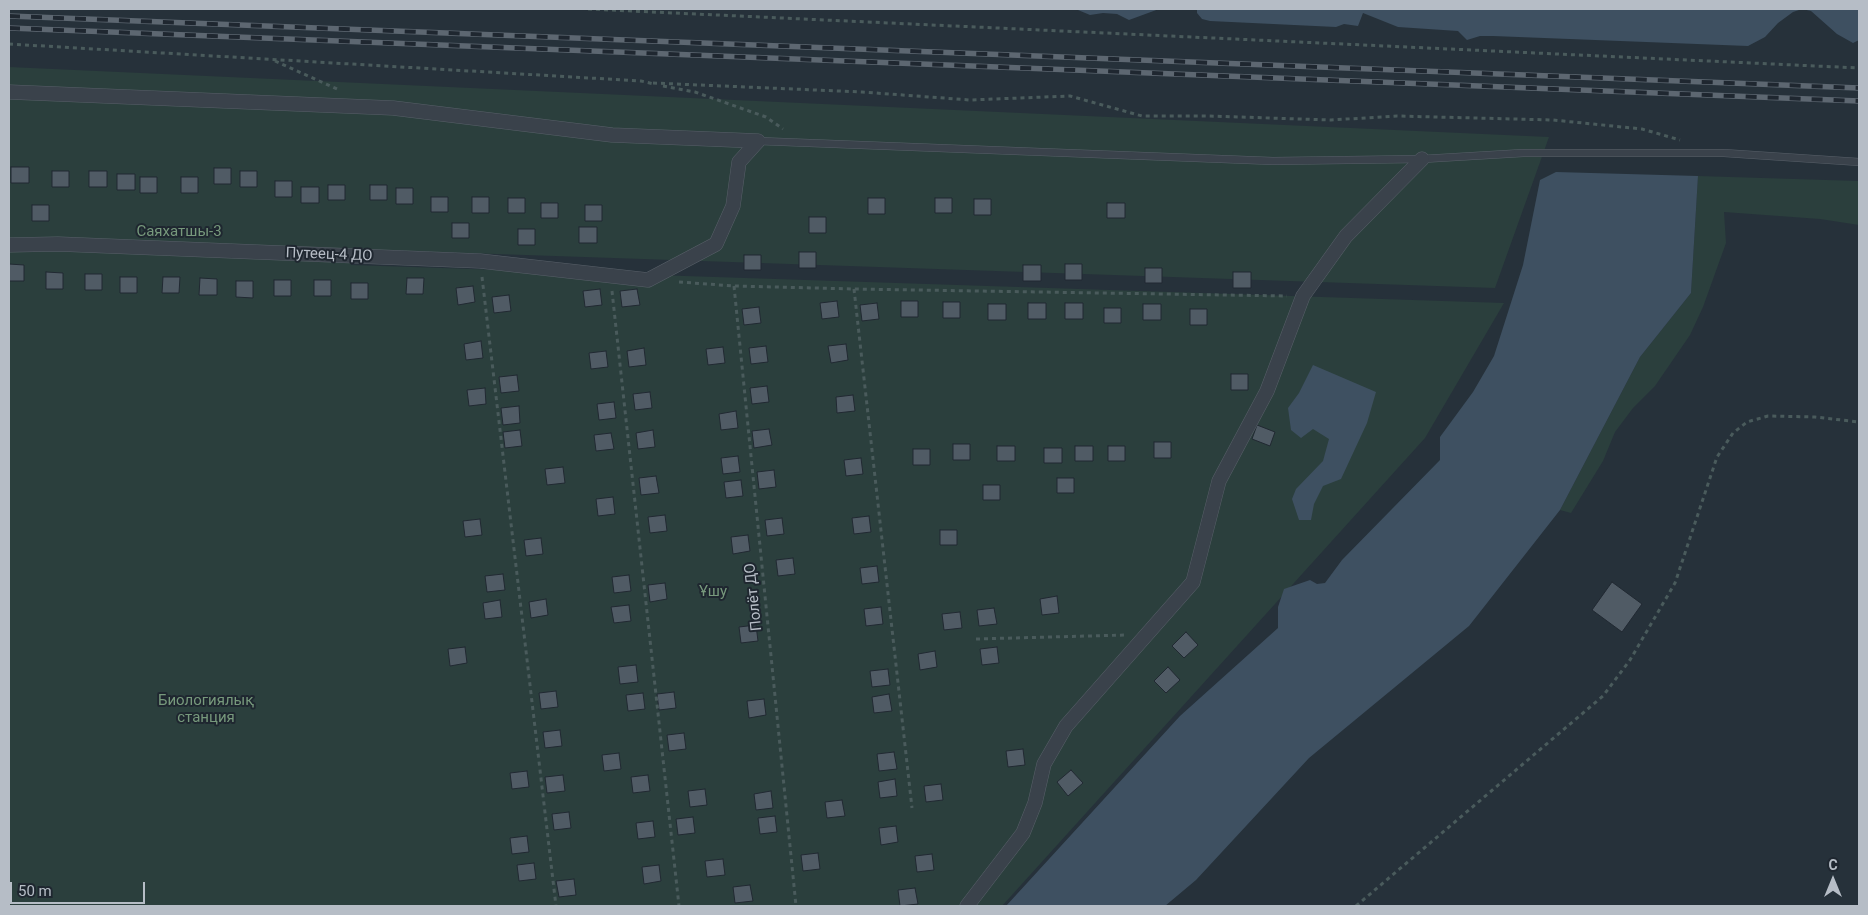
<!DOCTYPE html>
<html>
<head>
<meta charset="utf-8">
<style>
  body { margin:0 }
  #map { position:relative; width:1868px; height:915px; overflow:hidden; background:#26313a; font-family:Roboto,sans-serif }
  canvas { display:block }
  .frame { position:absolute; inset:0; border:10px solid #b6bdc6; pointer-events:none }
  .north { position:absolute; left:1808px; top:855px; width:50px; height:50px; -webkit-text-stroke:4px #1f2730; paint-order:stroke; rotate:0deg; font-size:14px; font-weight:700; line-height:20px; text-align:center; color:#b6bdc6 }
  .north::after { content:''; display:block; margin:auto; width:18px; height:22px; background:#b6bdc6; clip-path:polygon(50% 0,100% 100%,50% 72%,0 100%) }
  .scale { position:absolute; left:10px; top:882px; width:135px; height:22px; box-sizing:border-box; border:2px solid #b6bdc6; border-top:0; padding-left:6px; font-size:15px; line-height:18px; white-space:nowrap; color:#b6bdc6; -webkit-text-stroke:4px #1f2730; paint-order:stroke }
</style>
</head>
<body>
<div id="map">
<canvas width="1868" height="915"></canvas>
<div class="frame"></div>
<div class="north">С</div>
<div class="scale">50 m</div>
</div>
<script>
const c = document.querySelector('canvas').getContext('2d');
c.lineJoin = 'round';
function paint(path, color) {
  c.fillStyle = color;
  c.fill(path, 'evenodd');
}
function poly(rows) {
  const path = new Path2D();
  for (const r of rows) {
    path.moveTo(r[0], r[1]);
    for (let i = 2; i < r.length; i += 2) path.lineTo(r[i], r[i + 1]);
  }
  return path;
}
function stroke(path, color, width, dash) {
  c.strokeStyle = color;
  c.lineWidth = width;
  c.lineCap = dash ? 'butt' : 'round';
  c.setLineDash(dash || []);
  c.stroke(path);
}
function drawText(font, color, halo, rows, align = 'center') {
  c.font = font + ' Roboto,sans-serif';
  c.lineWidth = 4;
  c.setLineDash([]);
  c.textBaseline = 'middle';
  c.strokeStyle = halo;
  c.fillStyle = color;
  for (const [text, x, y, turn = 0] of rows) {
    c.save();
    c.translate(x, y);
    c.rotate((+turn || 0) * Math.PI / 180);
    c.textAlign = isNaN(turn) ? turn : align;
    if (halo) c.strokeText(text, 0, 0);
    c.fillText(text, 0, 0);
    c.restore();
  }
}
paint(poly([
  [9,67,1549,137,1495,288,349,249,351,265,1504,303,1425,438,1002,906,9,906],
  [1698,176,1859,181,1859,225,1820,219,1724,212,1726,243,1703,307,1690,335,1655,386,1633,408,1615,432,1603,461,1571,513,1560,510,1640,357,1691,293]
]), '#2b3f3d');
paint(poly([
  [1062,9,1159,9,1129,20,1117,14,1103,13,1090,15,1078,10],
  [1197,9,1859,9,1859,40,1853,43,1837,34,1811,11,1802,9,1793,12,1778,23,1765,37,1748,46,1493,36,1480,36,1467,40,1458,31,1398,27,1363,13,1358,26,1344,24,1336,27,1210,21,1202,19,1197,13],
  [1556,172,1698,176,1691,293,1640,357,1560,510,1469,626,1309,758,1196,880,1165,906,1006,906,1180,716,1278,628,1278,607,1284,589,1310,580,1317,584,1325,583,1342,560,1440,460,1440,437,1473,392,1494,356,1523,265,1540,180],
  [1313,365,1376,392,1367,423,1341,479,1323,486,1314,504,1311,520,1299,520,1292,499,1296,489,1323,461,1329,439,1313,429,1301,438,1291,430,1288,408,1299,393]
]), '#3e5061');
const building = poly([
  [11,167,29,167,29,183,11,183,11,167],
  [214,168,231,168,231,184,214,184,214,168],
  [52,171,69,171,69,187,52,187,52,171],
  [89,171,107,171,107,187,89,187,89,171],
  [240,171,257,171,257,187,240,187,240,171],
  [117,174,135,174,135,190,117,190,117,174],
  [140,177,157,177,157,193,140,193,140,177],
  [181,177,198,177,198,193,181,193,181,177],
  [275,181,292,181,292,197,275,197,275,181],
  [328,185,345,185,345,200,328,200,328,185],
  [370,185,387,185,387,200,370,200,370,185],
  [301,187,319,187,319,203,301,203,301,187],
  [396,188,413,188,413,204,396,204,396,188],
  [431,197,448,197,448,212,431,212,431,197],
  [472,197,489,197,489,213,472,213,472,197],
  [508,198,525,198,525,213,508,213,508,198],
  [868,198,885,198,885,214,868,214,868,198],
  [935,198,952,198,952,213,935,213,935,198],
  [974,199,991,199,991,215,974,215,974,199],
  [541,203,558,203,558,218,541,218,541,203],
  [1107,203,1125,203,1125,218,1107,218,1107,203],
  [32,205,49,205,49,221,32,221,32,205],
  [585,205,602,205,602,221,585,221,585,205],
  [809,217,826,217,826,233,809,233,809,217],
  [452,223,469,223,469,238,452,238,452,223],
  [579,227,597,227,597,243,579,243,579,227],
  [518,229,535,229,535,245,518,245,518,229],
  [799,252,816,252,816,268,799,268,799,252],
  [744,255,761,255,761,270,744,270,744,255],
  [9,264,24,265,24,281,9,281,9,264],
  [1065,264,1082,264,1082,280,1065,280,1065,264],
  [1023,265,1041,265,1041,281,1023,281,1023,265],
  [1145,268,1162,268,1162,283,1145,283,1145,268],
  [46,272,63,273,63,289,46,289,46,272],
  [1233,272,1251,272,1251,288,1233,288,1233,272],
  [85,274,102,274,102,290,85,290,85,274],
  [120,277,137,277,137,293,120,293,120,277],
  [163,277,180,277,179,293,162,293,163,277],
  [200,278,217,279,217,295,199,295,200,278],
  [407,278,424,278,423,294,406,294,407,278],
  [274,280,291,280,291,296,274,296,274,280],
  [314,280,331,280,331,296,314,296,314,280],
  [236,281,253,281,253,298,236,297,236,281],
  [351,283,368,283,368,299,351,299,351,283],
  [473,286,475,302,458,305,456,288,473,286],
  [600,289,602,305,585,307,583,291,600,289],
  [637,289,640,305,622,307,620,291,637,289],
  [509,295,511,311,494,313,492,297,509,295],
  [837,301,839,317,822,319,820,303,837,301],
  [901,301,918,301,918,317,901,317,901,301],
  [943,302,960,302,960,318,943,318,943,302],
  [877,303,879,319,862,321,860,305,877,303],
  [1028,303,1046,303,1046,319,1028,319,1028,303],
  [1065,303,1083,303,1083,319,1065,319,1065,303],
  [988,304,1006,304,1006,320,988,320,988,304],
  [1143,304,1161,304,1161,320,1143,320,1143,304],
  [759,307,761,323,744,325,742,309,759,307],
  [1104,308,1121,308,1121,323,1104,323,1104,308],
  [1190,309,1207,309,1207,325,1190,325,1190,309],
  [481,341,483,358,466,360,464,344,481,341],
  [846,344,848,360,831,363,828,346,846,344],
  [766,346,768,362,751,364,749,348,766,346],
  [723,347,725,363,708,365,706,349,723,347],
  [644,348,646,365,629,367,627,351,644,348],
  [606,351,608,367,591,369,589,353,606,351],
  [1231,374,1248,374,1248,390,1231,390,1231,374],
  [517,375,519,391,501,393,499,377,517,375],
  [767,386,769,402,752,404,750,388,767,386],
  [485,388,486,404,469,406,467,390,485,388],
  [650,392,652,408,635,410,633,394,650,392],
  [853,395,855,411,837,413,836,397,853,395],
  [614,402,616,418,599,420,597,404,614,402],
  [519,406,520,423,503,425,501,408,519,406],
  [736,411,738,428,721,430,719,414,736,411],
  [1257,425,1275,432,1270,446,1252,439,1257,425],
  [769,429,772,445,754,448,752,431,769,429],
  [520,430,522,446,505,448,503,432,520,430],
  [653,430,655,447,638,449,636,433,653,430],
  [611,433,614,449,596,451,594,435,611,433],
  [1154,442,1171,442,1171,458,1154,458,1154,442],
  [953,444,970,444,970,460,953,460,953,444],
  [997,446,1015,446,1015,461,997,461,997,446],
  [1075,446,1093,446,1093,461,1075,461,1075,446],
  [1108,446,1125,446,1125,461,1108,461,1108,446],
  [1044,448,1062,448,1062,463,1044,463,1044,448],
  [913,449,930,449,930,465,913,465,913,449],
  [738,456,740,472,723,474,721,458,738,456],
  [861,458,863,474,846,476,844,460,861,458],
  [563,467,565,483,547,485,545,469,563,467],
  [774,470,776,487,759,489,757,472,774,470],
  [656,476,659,493,641,495,639,478,656,476],
  [1057,478,1074,478,1074,493,1057,493,1057,478],
  [741,480,743,496,726,498,724,482,741,480],
  [983,485,1000,485,1000,500,983,500,983,485],
  [613,497,615,514,598,516,596,499,613,497],
  [665,515,667,531,650,533,648,517,665,515],
  [869,516,871,532,854,534,852,518,869,516],
  [782,518,784,534,767,536,765,520,782,518],
  [480,519,482,535,465,537,463,521,480,519],
  [940,530,957,530,957,545,940,545,940,530],
  [748,535,750,551,733,554,731,537,748,535],
  [541,538,543,554,526,556,524,540,541,538],
  [793,558,795,574,778,576,776,560,793,558],
  [877,566,879,582,862,584,860,568,877,566],
  [503,574,505,590,487,592,485,576,503,574],
  [629,575,631,591,614,593,612,577,629,575],
  [1612,582,1642,604,1622,632,1592,610,1612,582],
  [665,583,667,599,650,602,648,585,665,583],
  [1057,596,1059,613,1042,615,1040,599,1057,596],
  [546,599,548,615,531,618,529,602,546,599],
  [500,600,502,617,485,619,483,603,500,600],
  [629,605,631,621,614,623,611,607,629,605],
  [881,607,883,624,866,626,864,609,881,607],
  [994,608,997,624,979,626,977,610,994,608],
  [960,612,962,628,944,630,942,614,960,612],
  [756,625,758,641,741,643,739,627,756,625],
  [1186,632,1198,645,1184,658,1172,646,1186,632],
  [465,647,467,663,450,666,448,649,465,647],
  [997,647,999,663,982,665,980,649,997,647],
  [935,651,937,667,920,670,918,654,935,651],
  [636,665,638,682,620,684,618,667,636,665],
  [1168,667,1180,680,1166,693,1154,681,1168,667],
  [888,669,890,685,872,687,870,671,888,669],
  [556,691,558,707,541,709,539,693,556,691],
  [674,692,676,708,659,710,657,694,674,692],
  [643,693,645,709,628,711,626,695,643,693],
  [889,694,892,711,874,713,872,697,889,694],
  [764,699,766,715,749,718,747,701,764,699],
  [560,730,562,746,545,748,543,732,560,730],
  [684,733,686,749,669,751,667,735,684,733],
  [1023,749,1025,765,1008,767,1006,751,1023,749],
  [894,752,897,769,879,771,877,754,894,752],
  [619,753,621,769,604,771,602,755,619,753],
  [1071,770,1083,783,1068,796,1057,782,1071,770],
  [527,771,529,787,512,789,510,773,527,771],
  [563,775,565,791,547,793,545,777,563,775],
  [648,775,650,791,633,793,631,777,648,775],
  [895,779,897,796,880,798,878,782,895,779],
  [941,784,943,800,926,802,924,786,941,784],
  [705,789,707,805,690,807,688,791,705,789],
  [771,791,773,808,756,810,754,794,771,791],
  [842,800,845,816,827,818,825,802,842,800],
  [569,812,571,828,554,830,552,814,569,812],
  [775,816,777,832,760,834,758,818,775,816],
  [693,817,695,833,678,835,676,819,693,817],
  [653,821,655,837,638,839,636,823,653,821],
  [896,826,898,842,881,845,879,828,896,826],
  [527,836,529,852,512,854,510,838,527,836],
  [818,853,820,869,803,871,801,855,818,853],
  [932,854,934,870,917,872,915,856,932,854],
  [723,859,725,875,707,877,705,861,723,859],
  [534,863,536,879,519,881,517,865,534,863],
  [659,865,661,881,644,884,642,867,659,865],
  [574,879,576,895,559,897,556,881,574,879],
  [750,885,753,901,735,903,733,887,750,885],
  [915,888,918,904,900,906,898,890,915,888]
]);
paint(building, '#505b65');
stroke(building, '#212932', 1);
const lane = poly([
  [758,141,1273,161,1422,159,1523,153,1724,153,1859,162]
]);
const street = poly([
  [9,92,393,108,612,135,758,141],
  [9,245,58,244,480,261,648,280,716,244,733,206,739,162,758,141],
  [967,906,1023,833,1035,803,1044,764,1066,726,1193,582,1219,481,1267,391,1303,296,1346,236,1422,159]
]);
stroke(lane, '#586069', 8);
stroke(street, '#586069', 15);
stroke(poly([
  [588,9,1859,68],
  [9,44,641,81,654,84],
  [275,61,337,89],
  [653,83,862,92,970,100,1070,96,1142,116,1208,116,1331,120,1397,116,1553,120,1642,129,1680,140],
  [663,86,695,92,766,117,783,129],
  [482,277,556,906],
  [679,282,734,286,854,289,1287,296],
  [734,286,796,906],
  [854,289,912,808],
  [612,291,679,906],
  [976,639,1126,635],
  [1356,906,1603,696,1630,660,1675,583,1717,457,1733,433,1747,422,1768,416,1815,417,1859,422]
]), '#4a5b5c', 3, [4, 4]);
stroke(lane, '#3a424b', 7);
stroke(street, '#3a424b', 14);
const rail = poly([
  [9,16,1859,88],
  [9,28,1859,101]
]);
stroke(rail, '#5d6771', 5.5);
stroke(rail, '#1f2730', 4, [11]);
drawText('15px', '#77997c', '#1f2730', [
  ["Саяхатшы-3",179,232],
  ["Ұшу",713,592],
  ["Биологиялық",206,701],
  ["станция",206,718]
]);
drawText('15px', '#b6bdc6', '#1f2730', [
  ["Путеец-4 ДО",329,255,2],
  ["Полёт ДО",754,597,-96]
]);
</script>
</body>
</html>
